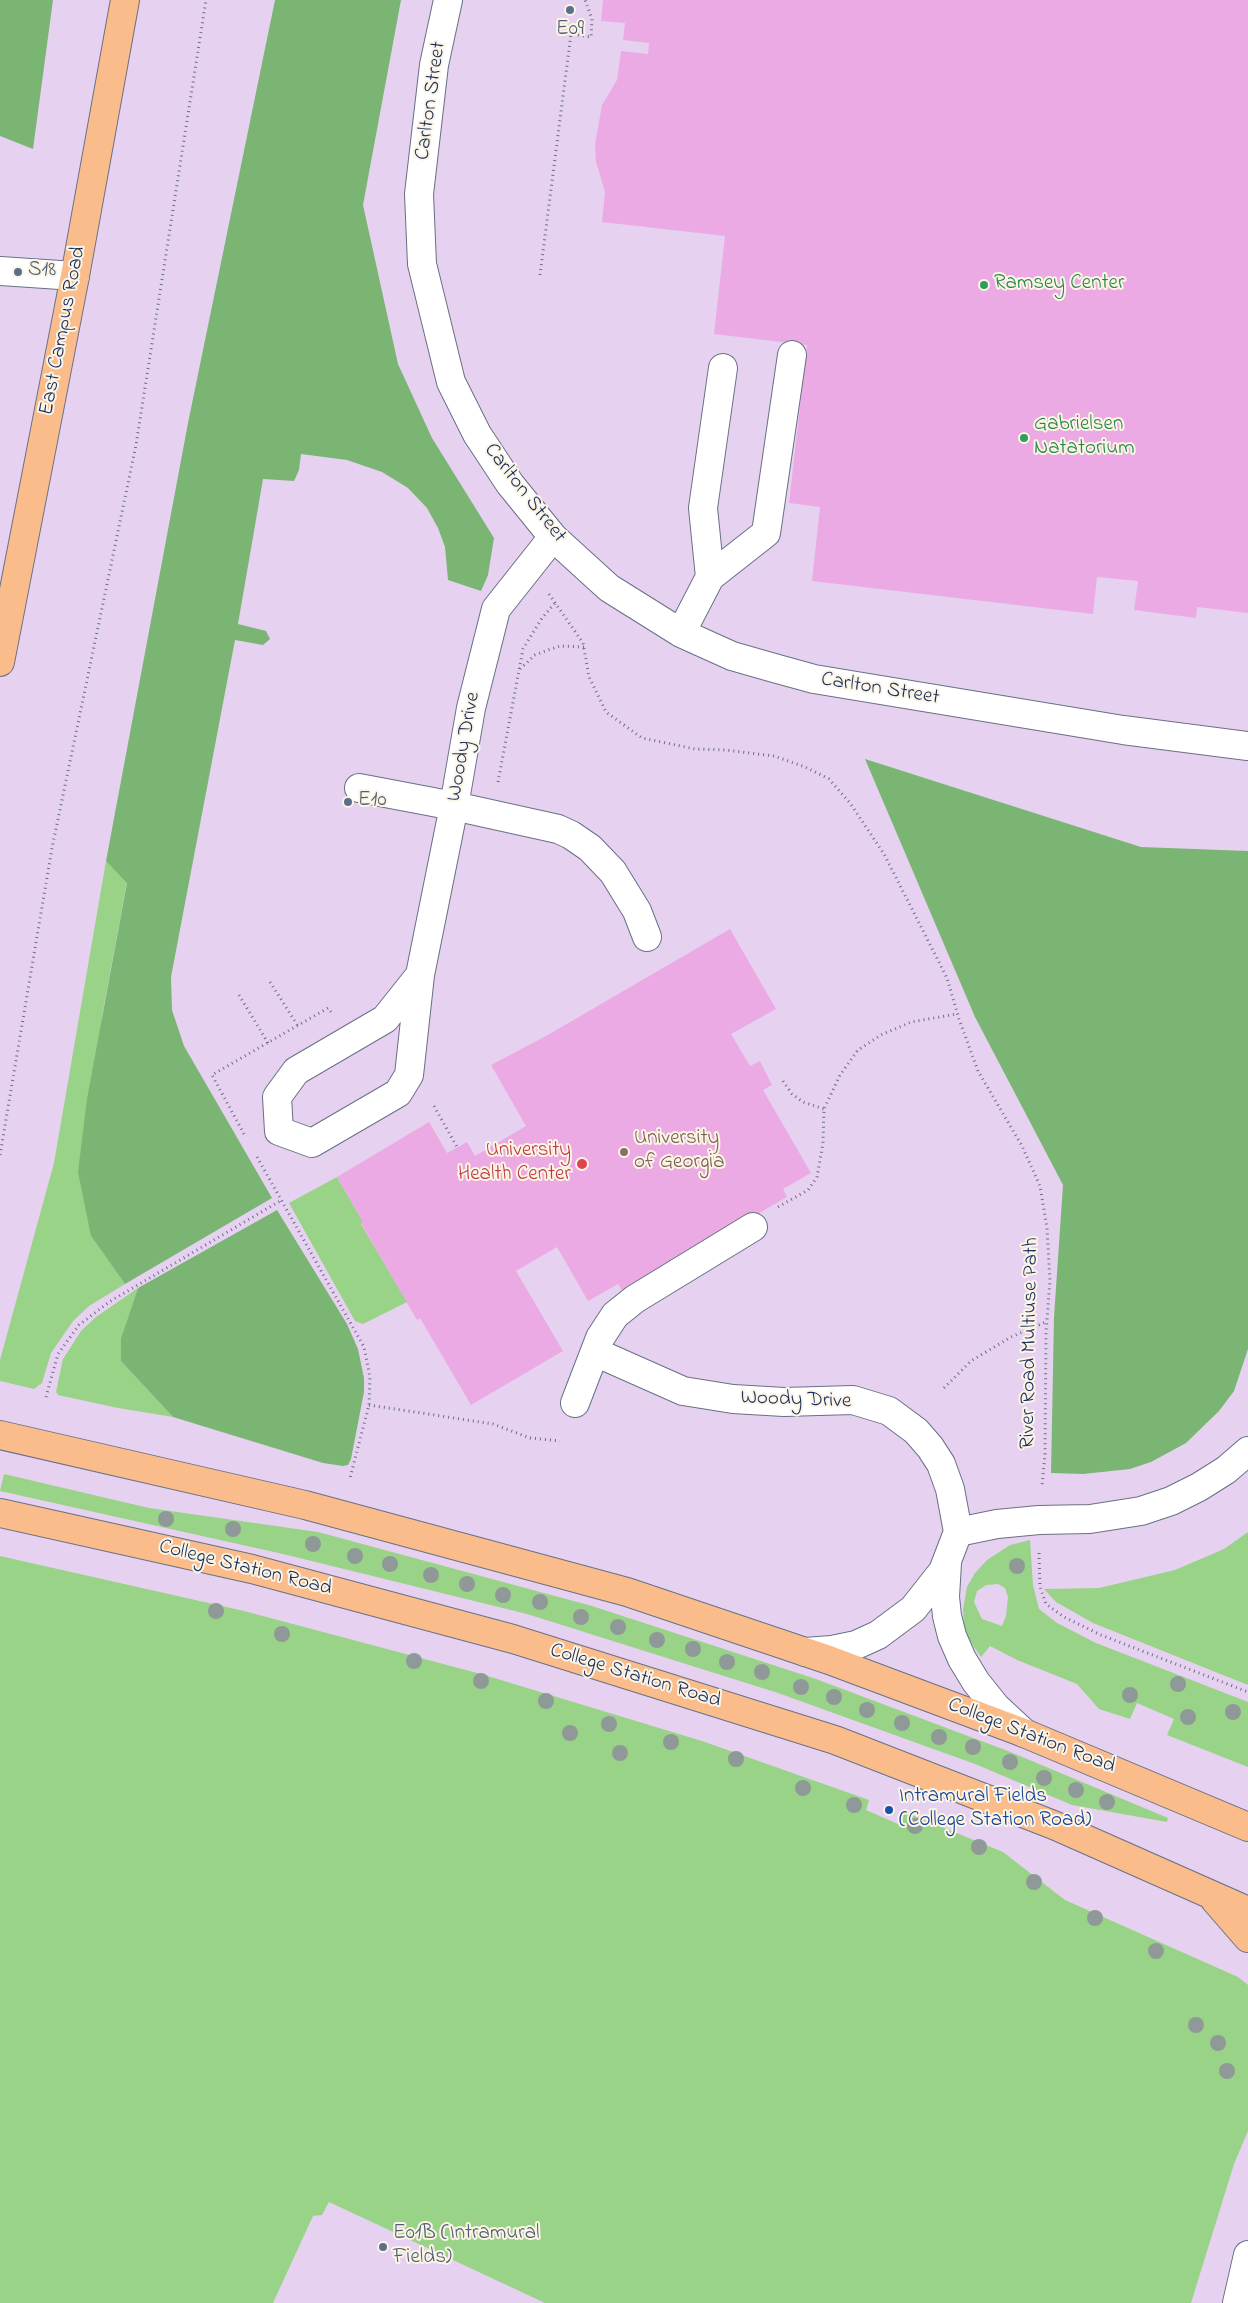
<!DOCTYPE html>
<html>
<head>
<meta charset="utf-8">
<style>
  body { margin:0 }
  canvas { display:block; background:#f7e9d1 }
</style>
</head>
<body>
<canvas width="1248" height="2303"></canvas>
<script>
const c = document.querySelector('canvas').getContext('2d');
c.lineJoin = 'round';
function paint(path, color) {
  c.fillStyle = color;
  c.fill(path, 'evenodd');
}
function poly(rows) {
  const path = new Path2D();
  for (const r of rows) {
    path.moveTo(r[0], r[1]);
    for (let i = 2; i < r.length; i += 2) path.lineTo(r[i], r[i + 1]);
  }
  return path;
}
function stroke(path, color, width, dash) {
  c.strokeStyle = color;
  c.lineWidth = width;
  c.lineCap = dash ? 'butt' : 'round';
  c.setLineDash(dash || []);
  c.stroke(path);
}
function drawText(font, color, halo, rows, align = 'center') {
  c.font = font + ' "Indie Flower",sans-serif';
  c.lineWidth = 4;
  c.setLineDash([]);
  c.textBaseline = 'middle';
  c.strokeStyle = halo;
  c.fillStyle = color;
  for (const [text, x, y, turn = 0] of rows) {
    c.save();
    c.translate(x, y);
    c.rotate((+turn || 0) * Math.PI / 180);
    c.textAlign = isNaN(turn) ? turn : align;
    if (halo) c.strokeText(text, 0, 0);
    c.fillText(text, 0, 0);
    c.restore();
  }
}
paint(poly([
  [0,0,1248,0,1248,2303,0,2303]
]), '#e6d2f0');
paint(poly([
  [106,861,127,882,102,1016,91,1236,125,1284,89,1306,73,1321,51,1353,42,1383,34,1389,0,1381,0,1360,54,1163],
  [337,1177,363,1222,361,1224,407,1302,363,1324,355,1321,289,1203],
  [138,1288,121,1338,121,1361,173,1417,118,1408,58,1395,56,1392,63,1359,81,1331,96,1317],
  [4,1474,149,1508,318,1532,592,1606,816,1679,1008,1751,1168,1818,1167,1822,1072,1805,975,1764,778,1693,527,1614,283,1554,0,1491],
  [1248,1532,1248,1685,1093,1623,1056,1602,1044,1589,1099,1588,1175,1570,1224,1549],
  [1030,1540,1033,1585,1039,1609,1057,1623,1096,1643,1248,1702,1248,1767,1167,1735,1174,1719,1137,1703,1130,1719,1099,1709,1077,1684,1017,1660,990,1646,981,1657,970,1641,964,1626,963,1609,967,1587,975,1573,987,1560,1010,1545],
  [998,1584,1005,1588,1008,1597,1006,1616,1002,1626,982,1619,974,1602,977,1591,986,1585],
  [0,1556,244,1611,481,1674,702,1741,869,1800,866,1810,898,1824,905,1812,1003,1852,1065,1900,1238,1977,1248,1985,1248,2131,1234,2164,1191,2303,545,2303,329,2202,322,2215,313,2216,273,2303,0,2303]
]), '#98d387');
paint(poly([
  [0,0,53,0,33,149,0,136],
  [275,0,401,0,363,205,398,364,432,438,494,538,488,575,481,591,448,580,445,547,438,528,427,508,408,488,382,472,347,460,301,454,299,470,294,481,263,479,238,624,266,631,270,639,263,645,235,640,171,977,172,1010,184,1046,272,1198,125,1284,91,1236,78,1172,87,1099,127,883,106,861,188,423],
  [865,759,1141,847,1248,851,1248,1349,1234,1391,1219,1411,1186,1443,1151,1462,1130,1469,1083,1474,1051,1473,1054,1317,1063,1185,975,1017],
  [277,1210,347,1324,358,1349,364,1378,364,1392,351,1459,348,1465,343,1466,323,1463,173,1417,121,1361,121,1338,138,1288]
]), '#7ab574');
paint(poly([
  [603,0,1248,0,1248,613,1197,607,1196,618,1134,610,1138,581,1097,577,1093,614,812,581,820,507,789,503,807,345,714,334,725,236,602,222,605,192,596,162,595,144,602,105,617,80,621,51,648,54,649,43,623,40,625,23,601,21],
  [730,929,776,1009,731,1034,750,1066,760,1061,772,1085,763,1090,811,1173,783,1189,787,1197,623,1292,618,1284,588,1301,557,1247,516,1271,563,1351,471,1405,420,1318,417,1320,361,1223,363,1222,337,1177,429,1122,447,1153,467,1142,475,1156,526,1126,491,1065,546,1036]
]), '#ecaae4');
const minor = poly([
  [448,0,434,65,419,194,422,264,451,382,477,434,510,484,553,537,609,588,681,633,732,656,774,668,814,679,1123,730,1248,746],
  [0,271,75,276],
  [710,577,703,508,723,368],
  [681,633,710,577,766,533,792,355],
  [359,788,454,806,558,829,571,835,590,848,613,872,637,911,647,937],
  [420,975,385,1019,296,1071,277,1097,279,1131,312,1143,398,1093,409,1075,420,975,454,806,471,708,496,609,553,537],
  [595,1352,683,1391,733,1399,784,1402,853,1400,889,1411,916,1431,930,1447,941,1464,950,1489,958,1532,943,1571,913,1609,878,1635,856,1645,832,1650,805,1652],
  [575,1403,600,1338,615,1315,635,1299,753,1227],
  [958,1532,997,1524,1039,1520,1090,1519,1141,1511,1171,1501,1199,1487,1226,1470,1248,1451],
  [947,1563,945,1597,947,1616,952,1636,962,1659,976,1682,996,1707,1024,1733],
  [1237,2303,1248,2255]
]);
const major = poly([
  [0,662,75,276,125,0],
  [0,1435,305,1505,627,1592,829,1660,1024,1733,1248,1827],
  [0,1513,252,1569,513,1639,835,1740,1056,1826,1248,1911],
  [1215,1900,1248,1938]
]);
stroke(minor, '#687086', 30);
stroke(major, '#687086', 30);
stroke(poly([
  [540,275,571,34,591,37,592,19,585,0],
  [549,594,583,643,589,677,606,712,642,738,695,749,726,750,774,756,805,767,829,779,850,803,884,854,947,978,959,1019,978,1071,1022,1146,1040,1186,1047,1228,1050,1281,1046,1332,1045,1454,1042,1486],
  [520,669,535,655,548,650,560,646,584,647],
  [498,782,523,649,542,618,555,603],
  [270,982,298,1026],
  [239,995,268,1043],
  [783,1081,792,1094,803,1102,824,1109],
  [434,1106,457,1147],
  [244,1134,212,1075,328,1008,331,1012],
  [0,1155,52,848,136,445,206,0],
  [257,1157,364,1347,370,1377,369,1405,350,1478],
  [778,1207,808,1190,817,1177,823,1143,824,1109,840,1075,858,1050,881,1035,911,1022,957,1014],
  [944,1388,971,1361,1011,1337,1046,1322],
  [46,1397,58,1354,79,1325,109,1302,280,1201],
  [369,1405,493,1424,530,1438,560,1441],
  [1039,1553,1040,1587,1046,1604,1064,1617,1101,1635,1248,1692]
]), '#687086', 3, [1, 4]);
stroke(minor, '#fff', 28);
stroke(major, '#f9bc8a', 28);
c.fillStyle = '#8f9997';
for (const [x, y] of [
  [166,1519],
  [233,1529],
  [313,1544],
  [355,1556],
  [390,1564],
  [1017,1566],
  [431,1575],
  [467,1584],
  [503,1595],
  [540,1602],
  [216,1611],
  [581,1617],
  [618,1627],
  [282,1634],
  [657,1640],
  [693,1649],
  [414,1661],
  [727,1662],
  [762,1672],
  [481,1681],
  [1178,1684],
  [801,1687],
  [1130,1695],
  [834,1697],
  [546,1701],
  [867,1710],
  [1233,1712],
  [1188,1717],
  [902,1723],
  [609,1724],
  [570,1733],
  [939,1737],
  [671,1742],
  [973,1747],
  [620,1753],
  [736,1759],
  [1010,1762],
  [1044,1778],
  [803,1788],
  [1076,1790],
  [1107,1802],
  [854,1805],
  [915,1826],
  [979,1847],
  [1034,1882],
  [1095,1918],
  [1156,1951],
  [1196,2025],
  [1218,2043],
  [1227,2071]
]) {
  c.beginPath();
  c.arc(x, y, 8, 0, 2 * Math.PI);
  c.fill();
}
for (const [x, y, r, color] of [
  [570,10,5,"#5c6f8a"],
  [18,272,5,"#5c6f8a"],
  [984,285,5,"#2e9e5b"],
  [1024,438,5,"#2e9e5b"],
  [348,802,5,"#5c6f8a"],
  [624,1152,5,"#8d6e63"],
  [582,1164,6,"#e0444e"],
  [889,1810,5,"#1a4fb4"],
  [383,2247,5,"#5c6f8a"]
]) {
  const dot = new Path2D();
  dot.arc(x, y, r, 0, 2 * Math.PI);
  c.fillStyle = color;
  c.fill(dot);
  stroke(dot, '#fcf5e5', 2);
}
drawText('21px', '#4e5e75', '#fcf5e5', [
  ["E09",570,31,"center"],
  ["S18",28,272],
  ["E10",358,802],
  ["E01B (Intramural",393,2235],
  ["Fields)",393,2259]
], 'left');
drawText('21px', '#1b2f5e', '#fcf5e5', [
  ["Carlton Street",432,101,-82],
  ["East Campus Road",64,331,-79],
  ["Carlton Street",524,494,52],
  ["Carlton Street",880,690,9],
  ["Woody Drive",465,747,-80],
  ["River Road Multiuse Path",1031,1343,-89],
  ["Woody Drive",796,1401,2],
  ["College Station Road",245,1569,14],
  ["College Station Road",635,1677,17],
  ["College Station Road",1031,1737,21]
]);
drawText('21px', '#27864d', '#fcf5e5', [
  ["Ramsey Center",994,285],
  ["Gabrielsen",1034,426],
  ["Natatorium",1034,450]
], 'left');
drawText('21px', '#785e54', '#fcf5e5', [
  ["University",634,1140],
  ["of Georgia",634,1164]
], 'left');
drawText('21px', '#be3a42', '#fcf5e5', [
  ["University",571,1152],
  ["Health Center",571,1176]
], 'right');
drawText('21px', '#164399', '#fcf5e5', [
  ["Intramural Fields",899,1798],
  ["(College Station Road)",899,1822]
], 'left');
</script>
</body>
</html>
